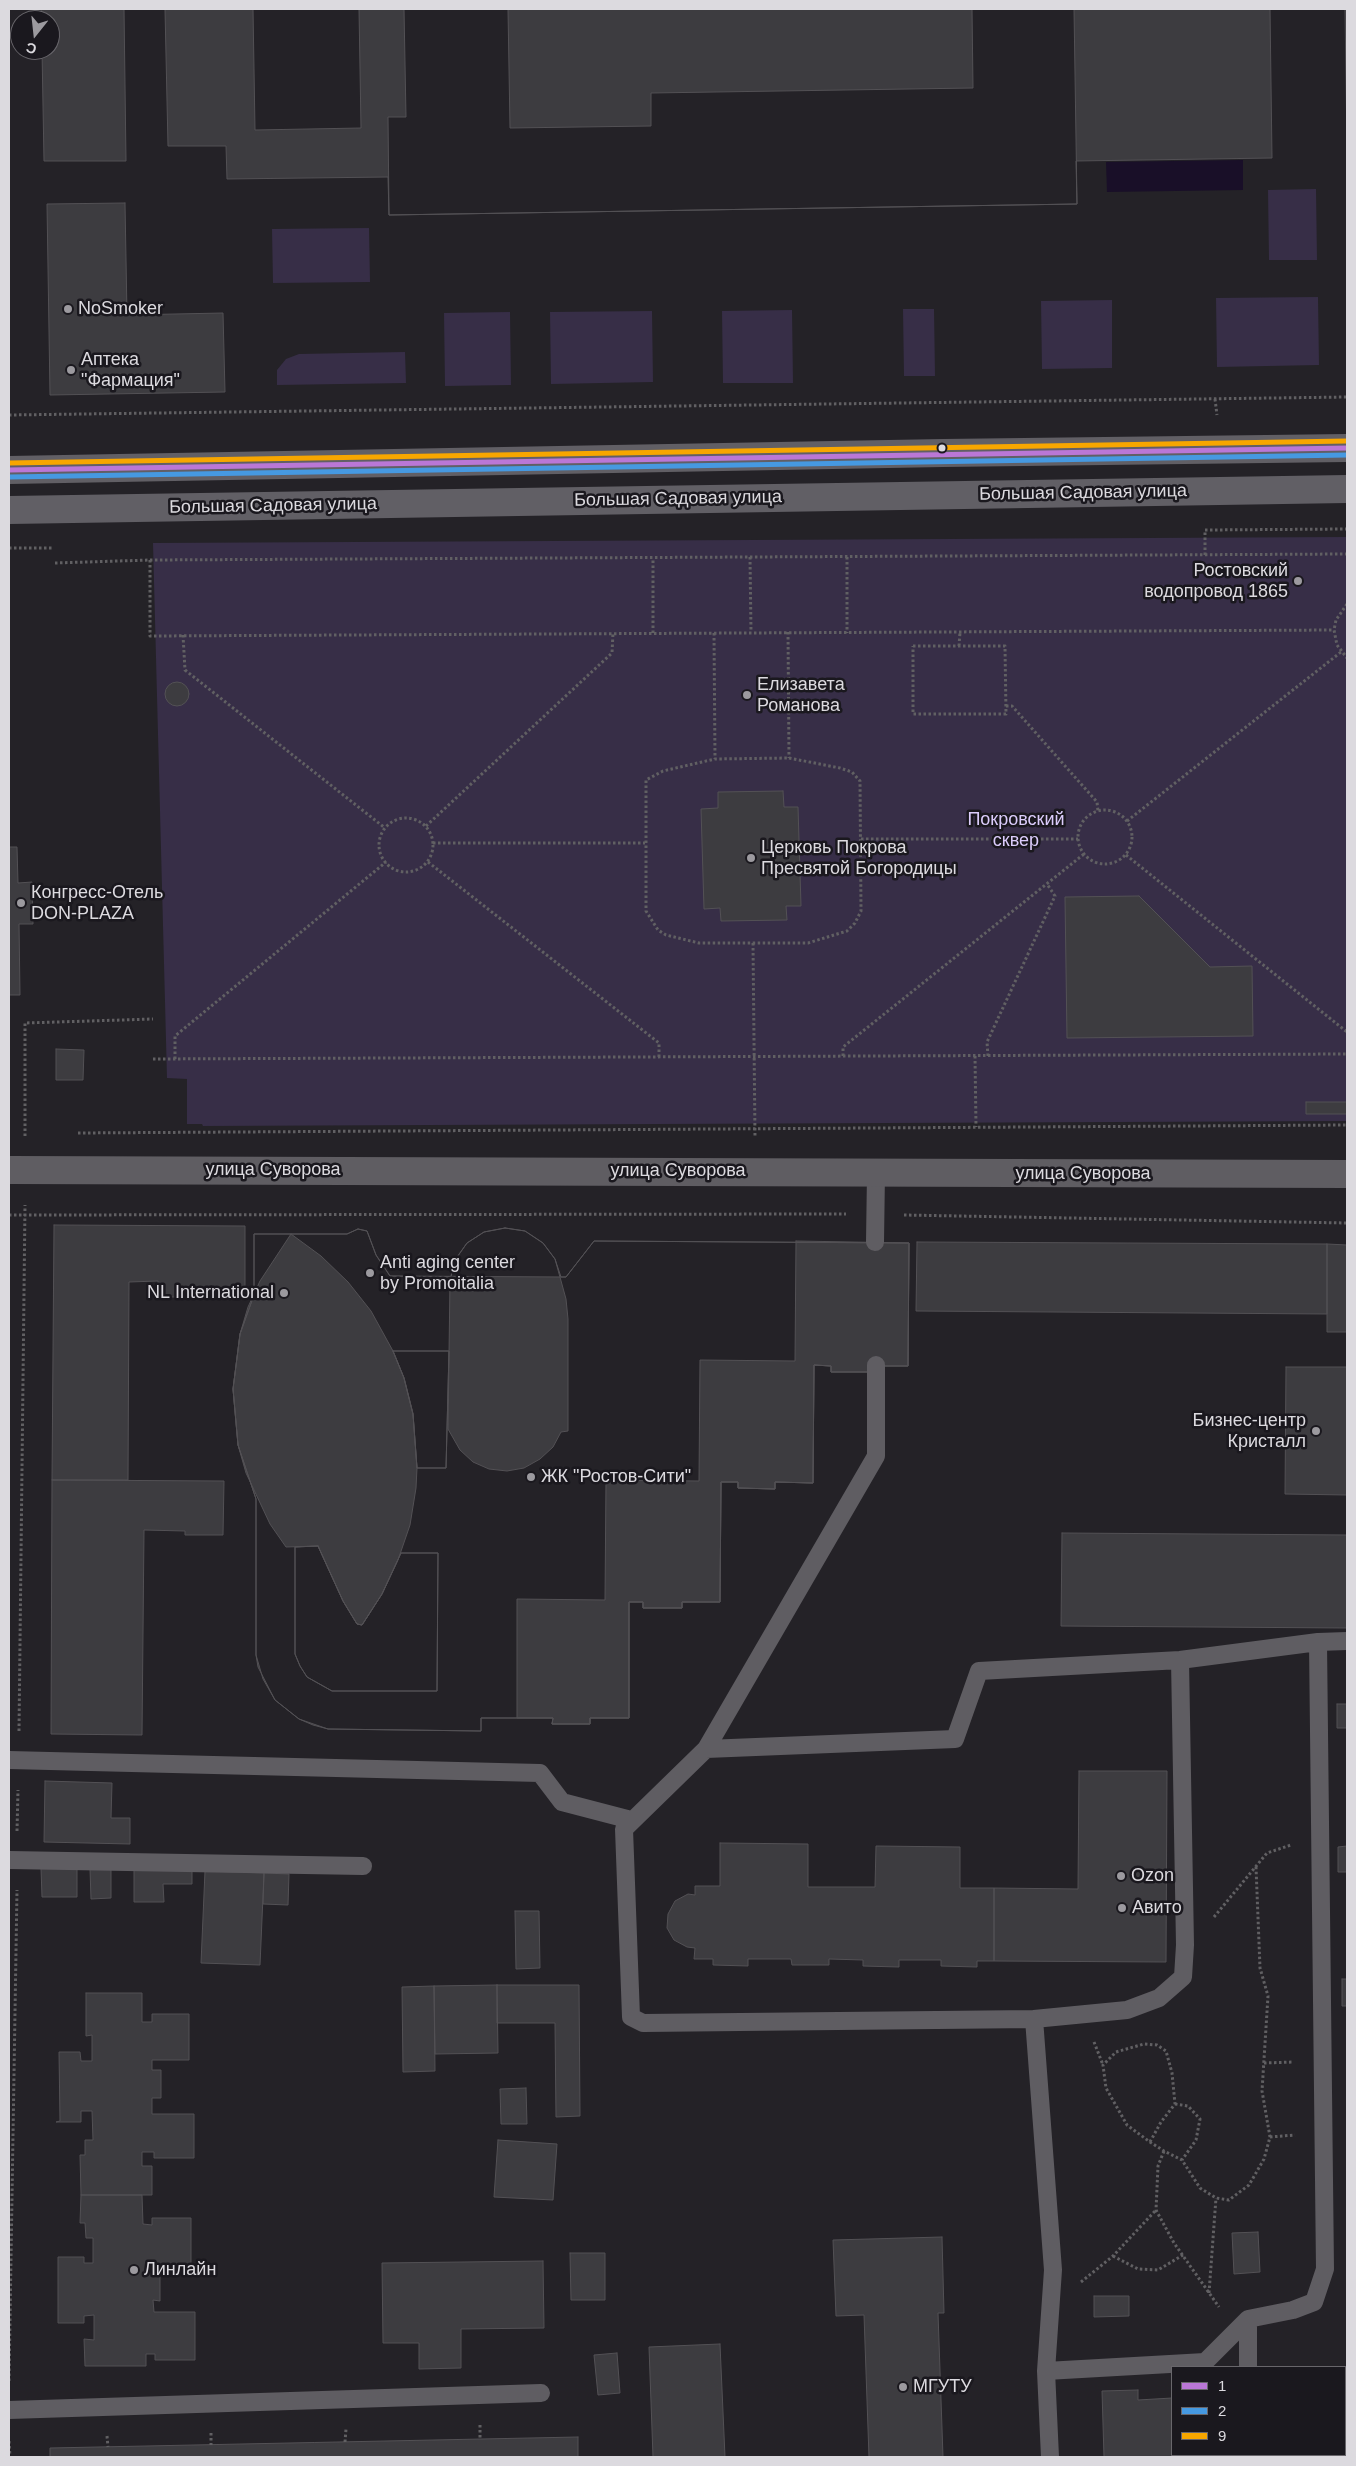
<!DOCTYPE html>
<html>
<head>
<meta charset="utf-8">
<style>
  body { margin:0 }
  #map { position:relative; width:1356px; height:2466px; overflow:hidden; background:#242227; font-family:Arial,sans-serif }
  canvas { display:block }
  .frame { position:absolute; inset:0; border:10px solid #dcdadf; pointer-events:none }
  .legend { position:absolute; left:1171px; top:2366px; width:175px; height:90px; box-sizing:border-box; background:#1a181e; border:1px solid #68666b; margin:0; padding:6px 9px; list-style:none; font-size:15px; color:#dcdadf }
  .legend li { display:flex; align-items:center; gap:10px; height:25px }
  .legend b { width:25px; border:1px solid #68666b }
  .north { position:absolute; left:10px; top:10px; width:50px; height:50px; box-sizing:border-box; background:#1a181e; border:1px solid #68666b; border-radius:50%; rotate:196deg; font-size:14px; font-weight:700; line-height:20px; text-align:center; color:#dcdadf }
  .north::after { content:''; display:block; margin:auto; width:18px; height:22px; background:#9c9a9f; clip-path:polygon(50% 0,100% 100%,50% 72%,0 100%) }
</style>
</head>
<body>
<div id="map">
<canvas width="1356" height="2466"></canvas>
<div class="frame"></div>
<ul class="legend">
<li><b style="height:6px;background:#ba77d6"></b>1</li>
<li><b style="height:6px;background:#4699e1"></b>2</li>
<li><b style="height:6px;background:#f7a600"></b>9</li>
</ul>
<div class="north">С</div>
</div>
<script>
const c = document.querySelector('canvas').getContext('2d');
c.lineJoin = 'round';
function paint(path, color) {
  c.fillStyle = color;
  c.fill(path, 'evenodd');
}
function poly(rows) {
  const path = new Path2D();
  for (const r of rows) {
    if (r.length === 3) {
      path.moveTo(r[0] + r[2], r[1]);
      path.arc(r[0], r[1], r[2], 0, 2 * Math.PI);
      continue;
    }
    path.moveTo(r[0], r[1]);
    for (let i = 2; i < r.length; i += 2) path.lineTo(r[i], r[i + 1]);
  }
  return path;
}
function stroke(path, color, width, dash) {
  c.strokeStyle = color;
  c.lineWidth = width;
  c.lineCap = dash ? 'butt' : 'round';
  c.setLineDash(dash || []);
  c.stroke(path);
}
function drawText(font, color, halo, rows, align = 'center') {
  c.font = font + ' Arial,sans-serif';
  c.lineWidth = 5;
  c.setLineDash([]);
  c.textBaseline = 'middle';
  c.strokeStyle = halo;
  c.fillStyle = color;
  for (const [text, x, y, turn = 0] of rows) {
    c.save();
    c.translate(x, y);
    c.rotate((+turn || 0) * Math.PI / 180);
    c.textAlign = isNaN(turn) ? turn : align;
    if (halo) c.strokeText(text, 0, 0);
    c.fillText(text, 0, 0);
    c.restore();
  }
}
paint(poly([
  [1316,189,1317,260,1269,260,1268,190],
  [369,228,370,282,273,283,272,229],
  [1318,297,1319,365,1217,367,1216,298],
  [1112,300,1112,368,1042,369,1041,301],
  [903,309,934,309,935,376,904,376],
  [792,310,793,383,723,383,722,311],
  [652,311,653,382,551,384,550,312],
  [510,312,511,385,445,386,444,313],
  [405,352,406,383,277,385,277,370,286,359,299,354],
  [1347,537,1347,1121,203,1126,202,1124,187,1124,187,1079,167,1078,153,543]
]), '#372e47');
paint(poly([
  [1243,160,1243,190,1107,192,1106,162]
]), '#190f28');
const building = poly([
  [41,9,124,9,126,161,44,161,42,50,50,50,50,20,42,20,41,9],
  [165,9,253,9,255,130,361,128,359,9,1270,9,1272,158,1076,161,1077,204,389,215,388,177,227,179,226,146,168,146,165,9],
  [404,9,1074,9,1077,204,389,215,388,117,406,117,404,9],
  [508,9,972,9,973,88,651,93,651,126,510,128,508,9],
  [1345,9,1347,9,1347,147,1345,9],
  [125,203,127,315,223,313,225,392,50,395,47,204,125,203],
  [177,694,12],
  [783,791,784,807,798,807,801,906,786,906,787,920,721,921,720,908,704,909,701,809,718,808,718,792,783,791],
  [9,847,17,847,18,883,32,882,33,924,19,924,20,995,9,995,9,847],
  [1139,896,1210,967,1252,966,1253,1036,1067,1038,1065,897,1139,896],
  [56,1049,84,1050,83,1080,56,1080,56,1049],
  [1306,1102,1347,1102,1347,1114,1306,1114,1306,1102],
  [54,1225,245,1226,245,1297,158,1297,158,1281,129,1282,128,1480,52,1480,54,1225],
  [505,1228,525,1231,543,1243,555,1259,566,1299,568,1319,568,1431,561,1432,553,1447,540,1459,524,1468,507,1471,489,1469,473,1462,460,1450,448,1429,450,1280,455,1260,467,1243,484,1232,505,1228],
  [505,1228,525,1231,543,1243,555,1259,561,1277,566,1277,594,1241,909,1243,908,1366,869,1366,869,1372,831,1372,831,1366,814,1365,813,1483,775,1482,775,1489,738,1488,738,1482,721,1482,720,1602,682,1602,682,1608,643,1608,643,1602,629,1602,629,1718,590,1718,590,1724,552,1724,553,1718,481,1718,481,1731,328,1729,313,1725,299,1719,275,1700,263,1679,256,1655,256,1499,238,1445,233,1389,240,1334,254,1295,254,1234,347,1234,358,1229,367,1231,376,1255,390,1276,451,1277,455,1260,467,1243,484,1232,505,1228],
  [393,1351,449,1351,446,1468,417,1468,413,1414,404,1378,393,1351],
  [318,1546,343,1601,357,1624,362,1625,382,1594,401,1553,438,1553,437,1691,332,1691,307,1677,300,1666,295,1654,295,1547,318,1546],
  [358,1229,367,1231,376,1255,390,1276,566,1277,594,1241,909,1243,908,1366,869,1366,869,1372,831,1372,831,1366,814,1365,813,1483,775,1482,775,1489,738,1488,738,1482,721,1482,720,1602,682,1602,682,1608,643,1608,643,1602,629,1602,629,1718,590,1718,590,1724,552,1724,553,1718,481,1718,481,1731,328,1729,299,1719,275,1700,258,1667,256,1655,256,1499,238,1445,233,1389,240,1334,254,1295,254,1234,347,1234,358,1229],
  [393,1351,449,1351,446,1468,417,1468,413,1414,404,1378,393,1351],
  [318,1546,343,1601,357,1624,362,1625,382,1594,401,1553,438,1553,437,1691,332,1691,307,1677,300,1666,295,1654,295,1547,318,1546],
  [291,1234,321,1256,348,1282,371,1311,393,1351,404,1378,413,1414,417,1468,416,1488,410,1525,398,1560,382,1594,362,1625,357,1624,343,1601,318,1546,286,1547,270,1524,246,1473,238,1445,233,1389,240,1334,248,1307,260,1281,291,1234],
  [796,1241,909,1243,908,1366,869,1366,869,1372,831,1372,831,1366,814,1365,813,1483,775,1482,775,1489,738,1488,738,1482,721,1482,720,1602,682,1602,682,1608,643,1608,643,1602,629,1602,629,1718,590,1718,590,1724,552,1724,553,1718,517,1718,517,1599,605,1600,606,1480,699,1481,700,1360,795,1361,796,1241],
  [917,1242,1327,1244,1327,1314,916,1311,917,1242],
  [1327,1244,1347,1245,1347,1332,1327,1332,1327,1244],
  [1286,1367,1347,1367,1347,1495,1285,1494,1286,1367],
  [52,1480,224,1481,223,1535,185,1535,185,1531,144,1530,142,1735,51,1734,52,1480],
  [1062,1533,1347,1535,1347,1628,1061,1626,1062,1533],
  [1337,1704,1347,1704,1347,1728,1337,1728,1337,1704],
  [1079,1771,1167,1771,1166,1962,994,1961,994,1888,1078,1889,1079,1771],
  [45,1781,112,1783,111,1818,130,1818,130,1844,44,1842,45,1781],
  [720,1843,808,1844,808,1887,875,1887,876,1846,960,1847,960,1888,994,1888,994,1961,977,1961,977,1967,941,1966,941,1960,899,1960,899,1967,863,1966,863,1960,829,1959,829,1965,792,1965,791,1959,748,1959,748,1966,713,1965,713,1959,694,1959,695,1948,687,1947,674,1940,667,1928,668,1914,675,1901,688,1894,695,1895,695,1886,720,1886,720,1843],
  [1347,1846,1347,1872,1338,1872,1338,1847,1347,1846],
  [41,1868,77,1868,77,1897,42,1897,41,1868],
  [192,1868,192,1884,163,1884,164,1902,134,1902,134,1869,192,1868],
  [90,1869,111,1869,111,1898,91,1899,90,1869],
  [205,1871,264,1873,260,1965,201,1963,205,1871],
  [264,1873,289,1874,288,1905,263,1904,264,1873],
  [515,1911,539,1911,540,1968,516,1969,515,1911],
  [1342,1979,1347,1979,1347,2006,1342,2006,1342,1979],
  [497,1985,498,2053,435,2054,434,1986,497,1985],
  [497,1985,579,1985,580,2116,556,2117,555,2023,497,2023,497,1985],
  [434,1986,435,2071,403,2072,402,1987,434,1986],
  [86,1993,142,1993,142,2022,152,2022,152,2014,189,2014,189,2060,152,2060,152,2070,161,2070,161,2098,152,2098,152,2114,194,2114,194,2158,154,2158,154,2152,142,2152,142,2166,152,2166,152,2195,81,2195,80,2155,85,2155,85,2140,93,2140,92,2111,81,2111,81,2122,56,2122,60,2121,59,2052,80,2052,81,2061,92,2061,92,2035,86,2036,86,1993],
  [526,2088,527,2124,501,2124,500,2089,526,2088],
  [498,2140,557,2144,553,2200,494,2197,498,2140],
  [81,2195,142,2195,143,2224,152,2225,152,2218,191,2218,191,2265,154,2265,153,2272,160,2272,160,2301,153,2300,154,2312,195,2312,195,2360,155,2360,155,2354,146,2354,146,2366,85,2366,84,2339,94,2340,94,2315,84,2316,84,2323,58,2323,58,2257,84,2257,84,2263,93,2263,93,2238,86,2238,85,2223,80,2223,81,2195],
  [1258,2232,1260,2272,1234,2274,1232,2233,1258,2232],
  [942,2237,944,2313,938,2313,943,2457,869,2457,864,2315,836,2316,833,2240,942,2237],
  [570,2253,605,2253,605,2300,571,2300,570,2253],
  [543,2261,544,2328,461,2329,461,2368,419,2369,419,2343,383,2343,382,2263,543,2261],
  [1094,2296,1129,2296,1129,2316,1094,2317,1094,2296],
  [720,2344,725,2457,653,2457,649,2347,720,2344],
  [617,2353,620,2393,598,2395,594,2355,617,2353],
  [1138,2390,1138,2400,1172,2398,1172,2455,1211,2455,1211,2457,1104,2457,1102,2391,1138,2390],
  [578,2437,578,2457,50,2457,50,2448,578,2437]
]);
paint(building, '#3d3c40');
stroke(building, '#535155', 1);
stroke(poly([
  [1215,399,1217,415],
  [9,415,1347,397],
  [9,548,54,548],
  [1205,555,1205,530,1347,529],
  [750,557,751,632],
  [847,557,847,633],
  [150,560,150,636,1334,630],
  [55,563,150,560,1347,554],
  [1347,604,1336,620,1334,630,1337,645,1347,658],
  [788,632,789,758],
  [653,633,653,558],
  [714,633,715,759],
  [183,635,185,670,385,828],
  [913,646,1005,646,1006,714,913,714,913,646],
  [959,646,960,632],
  [1006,706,1012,706,1097,802,1098,811],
  [789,758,840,768,852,772,860,781,861,911,855,923,847,931,808,943,699,943,666,935,658,930,646,911,646,780,663,771,715,759,789,758],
  [1105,837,27],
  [406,845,27],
  [1127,821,1341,652],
  [426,826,612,653,613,633],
  [861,839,1078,839],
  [433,843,645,843],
  [1126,855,1347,1032],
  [428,862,659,1043,659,1057],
  [753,943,755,1137],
  [843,1056,843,1047,1084,854],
  [975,1056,976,1127],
  [988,1056,987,1042,1055,896,1047,884],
  [153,1059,1347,1054],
  [175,1059,175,1036,386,862],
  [78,1133,1347,1125],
  [25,1136,25,1023,153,1019],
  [9,1215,846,1214],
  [904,1215,1347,1223],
  [19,1731,25,1205],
  [17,1831,18,1790],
  [1214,1917,1267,1853,1291,1845],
  [1094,2042,1103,2065],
  [1264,2063,1293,2062],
  [1175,2104,1188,2106,1200,2119,1196,2140,1182,2160],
  [1270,2137,1295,2135],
  [1150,2142,1161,2122,1175,2104,1172,2073,1166,2051,1157,2045,1144,2044,1116,2052,1103,2065,1106,2088,1127,2125,1150,2142,1164,2151,1182,2160,1200,2188,1216,2198,1229,2200,1249,2185,1264,2159,1270,2137,1262,2091,1268,1996,1260,1968,1256,1867],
  [1164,2151,1158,2166,1156,2210,1174,2243,1219,2307],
  [1113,2256,1138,2269,1158,2270,1183,2255],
  [1081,2282,1113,2256,1156,2210],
  [1209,2293,1216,2198],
  [9,2381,17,1890],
  [480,2425,480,2440],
  [211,2433,211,2445],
  [107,2436,108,2447],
  [9,2441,10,2457],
  [345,2442,346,2429]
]), '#616063', 3, [2.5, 2.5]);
stroke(poly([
  [875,1242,876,1173],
  [706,1749,876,1456,876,1365],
  [9,1760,540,1773,562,1802,631,1820],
  [9,1860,363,1866],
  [1034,2019,1127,2010,1159,1998,1183,1977,1185,1945,1180,1660],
  [1248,2367,1248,2319],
  [1046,2371,1205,2362,1248,2319,1293,2310,1314,2302,1325,2269,1318,1642,1347,1641],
  [9,2410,541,2393],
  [1050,2457,1046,2371,1053,2270,1034,2019,643,2023,631,2017,624,1829,706,1749,955,1739,979,1671,1180,1660,1318,1642],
  [1247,2457,1247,2455]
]), '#5f5d62', 18);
stroke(poly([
  [9,1170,1347,1174]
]), '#5f5d62', 28);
stroke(poly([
  [9,470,943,453,1347,448],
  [9,510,1347,489]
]), '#615f65', 28);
stroke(poly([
  [9,470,1347,448]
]), '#ba77d6', 5);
stroke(poly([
  [9,477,1347,455]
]), '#4699e1', 5);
stroke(poly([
  [9,463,1347,441]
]), '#f7a600', 5);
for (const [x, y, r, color] of [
  [68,309,5,"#9c9a9f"],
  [71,370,5,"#9c9a9f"],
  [942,448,4.5,"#dcdadf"],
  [1298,581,5,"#9c9a9f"],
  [747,695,5,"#9c9a9f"],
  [751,858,5,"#9c9a9f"],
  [21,903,5,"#9c9a9f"],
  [370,1273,5,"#9c9a9f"],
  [284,1293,5,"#9c9a9f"],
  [1316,1431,5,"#9c9a9f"],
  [531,1477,5,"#9c9a9f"],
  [1121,1876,5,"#9c9a9f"],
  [1122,1908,5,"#9c9a9f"],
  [134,2270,5,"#9c9a9f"],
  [903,2387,5,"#9c9a9f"]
]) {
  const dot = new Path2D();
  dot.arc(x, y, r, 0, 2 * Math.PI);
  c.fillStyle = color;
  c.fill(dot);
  stroke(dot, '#1a181e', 2);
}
drawText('18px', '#dcdadf', '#1a181e', [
  ["NoSmoker",78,309],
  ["Аптека",81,360],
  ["\"Фармация\"",81,381],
  ["Ростовский",1288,571,"right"],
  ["водопровод 1865",1288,592,"right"],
  ["Елизавета",757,685],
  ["Романова",757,706],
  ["Церковь Покрова",761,848],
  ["Пресвятой Богородицы",761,869],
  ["Конгресс-Отель",31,893],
  ["DON-PLAZA",31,914],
  ["Anti aging center",380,1263],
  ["by Promoitalia",380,1284],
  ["NL International",274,1293,"right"],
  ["Бизнес-центр",1306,1421,"right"],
  ["Кристалл",1306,1442,"right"],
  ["ЖК \"Ростов-Сити\"",541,1477],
  ["Ozon",1131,1876],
  ["Авито",1132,1908],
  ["Линлайн",144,2270],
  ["МГУТУ",913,2387]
], 'left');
drawText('18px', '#dcdadf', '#1a181e', [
  ["Большая Садовая улица",1083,493,-1],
  ["Большая Садовая улица",678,499,-1],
  ["Большая Садовая улица",273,506,-1],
  ["улица Суворова",273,1170],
  ["улица Суворова",678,1171],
  ["улица Суворова",1083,1174]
]);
drawText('18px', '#dbccfb', '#1a181e', [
  ["Покровский",1016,820],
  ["сквер",1016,841]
]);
</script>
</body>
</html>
